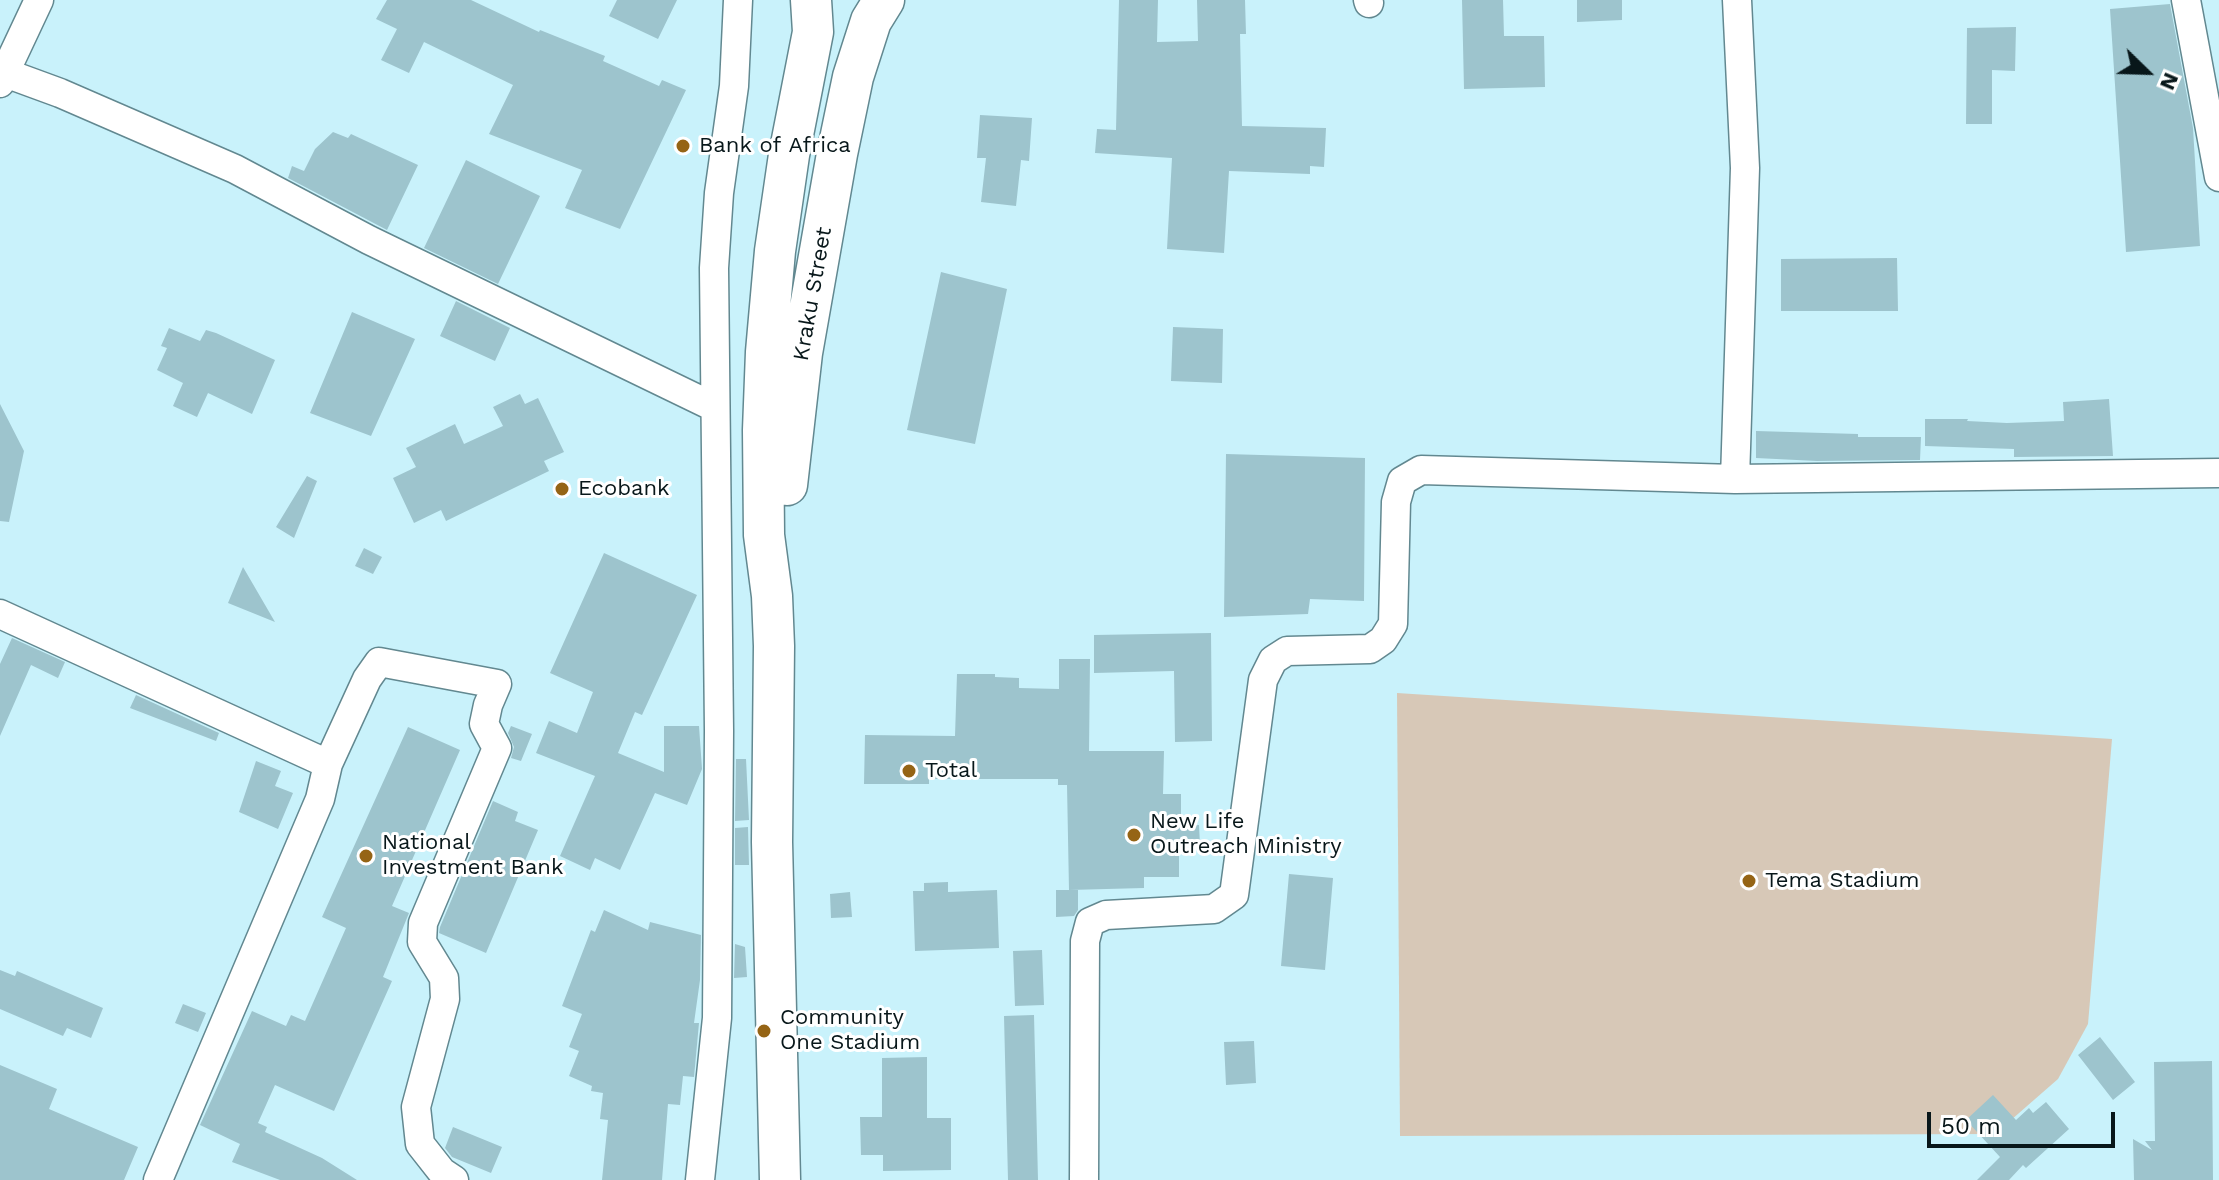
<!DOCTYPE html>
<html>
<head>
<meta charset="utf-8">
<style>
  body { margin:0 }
  #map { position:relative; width:2219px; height:1180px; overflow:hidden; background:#c9f2fb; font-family:"Work Sans",sans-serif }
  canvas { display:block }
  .north { position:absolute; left:2107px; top:32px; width:80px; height:80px; -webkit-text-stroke:6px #fff; paint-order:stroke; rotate:113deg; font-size:22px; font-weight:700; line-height:32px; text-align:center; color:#08171a }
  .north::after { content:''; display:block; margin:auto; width:28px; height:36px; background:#08171a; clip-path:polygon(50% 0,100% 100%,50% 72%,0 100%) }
  .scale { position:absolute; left:1927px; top:1112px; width:188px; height:36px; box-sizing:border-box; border:4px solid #08171a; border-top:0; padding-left:10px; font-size:24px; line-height:28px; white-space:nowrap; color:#08171a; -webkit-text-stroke:6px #fff; paint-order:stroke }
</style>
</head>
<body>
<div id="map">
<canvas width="2219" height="1180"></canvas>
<div class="north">N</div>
<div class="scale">50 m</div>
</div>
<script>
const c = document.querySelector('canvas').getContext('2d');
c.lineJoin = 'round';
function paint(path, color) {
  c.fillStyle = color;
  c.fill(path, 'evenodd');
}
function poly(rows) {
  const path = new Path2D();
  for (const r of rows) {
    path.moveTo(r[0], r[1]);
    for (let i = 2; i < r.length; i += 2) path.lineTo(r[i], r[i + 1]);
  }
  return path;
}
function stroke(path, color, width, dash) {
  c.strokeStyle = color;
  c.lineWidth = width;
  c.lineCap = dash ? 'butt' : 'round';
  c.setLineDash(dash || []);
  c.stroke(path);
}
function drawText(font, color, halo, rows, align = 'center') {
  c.font = font + ' "Work Sans",sans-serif';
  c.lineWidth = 6;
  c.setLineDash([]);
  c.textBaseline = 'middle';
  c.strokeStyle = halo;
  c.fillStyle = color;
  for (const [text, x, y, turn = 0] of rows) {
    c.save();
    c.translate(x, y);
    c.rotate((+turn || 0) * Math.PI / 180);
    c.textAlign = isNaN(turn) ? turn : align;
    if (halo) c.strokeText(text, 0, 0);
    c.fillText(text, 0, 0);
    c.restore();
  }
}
paint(poly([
  [1397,693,2112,739,2088,1024,2058,1079,1995,1134,1400,1136]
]), '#d7c8b7');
paint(poly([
  [387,0,471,0,539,32,540,30,605,56,603,61,659,86,662,80,686,90,620,229,565,208,582,170,489,134,513,85,424,42,409,73,381,60,397,29,376,19],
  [617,0,677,0,658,39,609,16],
  [1119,0,1158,0,1157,42,1198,41,1197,0,1245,0,1246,34,1240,34,1242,126,1326,128,1324,167,1310,166,1310,174,1229,171,1224,253,1167,249,1172,158,1095,153,1097,129,1116,130],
  [1462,0,1503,0,1504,36,1544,36,1545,87,1464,89],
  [1577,0,1622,0,1622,20,1577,22],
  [2170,4,2193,128,2200,246,2126,252,2110,9],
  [2016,27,2015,71,1992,70,1992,124,1966,124,1967,28],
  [980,115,1032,118,1029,161,1021,160,1016,206,981,202,986,158,977,158],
  [333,132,348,138,351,134,418,165,387,230,288,178,292,166,304,171,315,149],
  [466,160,540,196,498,284,424,248],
  [1897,258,1898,311,1781,311,1781,259],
  [941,272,1007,289,975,444,907,430],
  [456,301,510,328,495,361,440,336],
  [352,312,415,339,371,436,310,413],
  [1173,327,1223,329,1222,383,1171,381],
  [169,328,200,341,206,330,216,333,275,360,252,414,208,393,197,417,173,406,183,383,157,370,167,348,161,346],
  [520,394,525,404,538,398,564,452,544,461,549,471,446,521,441,510,414,523,393,478,416,467,406,448,455,424,464,444,503,426,493,407],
  [2109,399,2113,456,2014,457,2014,449,1925,446,1925,419,1968,419,1967,421,2007,423,2064,421,2063,402],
  [0,404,24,451,9,522,0,521],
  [1756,431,1858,434,1858,437,1921,437,1920,460,1817,461,1756,458],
  [1226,454,1365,458,1364,601,1310,599,1308,614,1224,617],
  [307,476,317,481,294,538,276,527],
  [364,548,382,557,373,574,355,566],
  [604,553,697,595,642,715,635,712,618,753,664,772,664,726,699,726,702,769,687,805,655,793,620,870,595,858,590,870,560,856,595,776,536,753,549,721,577,733,593,692,550,673],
  [243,567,275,622,228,603],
  [1211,633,1212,741,1175,742,1174,671,1094,673,1094,635],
  [12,638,65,662,58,678,31,665,0,736,0,664],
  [1059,659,1090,659,1089,751,1164,751,1163,794,1181,794,1181,826,1199,825,1200,845,1179,845,1179,877,1144,877,1144,888,1069,890,1067,785,1058,785,1058,779,929,779,929,784,864,784,865,735,955,736,957,674,995,674,995,677,1019,678,1019,688,1059,689],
  [136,695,219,733,216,741,130,708],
  [511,726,532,734,521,761,511,758,514,747,508,733],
  [408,727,460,750,392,906,409,913,383,977,392,981,334,1111,275,1085,258,1123,267,1127,265,1132,322,1158,357,1180,280,1180,232,1162,240,1144,200,1125,252,1011,286,1026,291,1015,305,1021,346,928,322,917],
  [736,759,746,759,749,820,735,821],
  [256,761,281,771,275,786,293,793,278,829,239,812],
  [493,801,518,812,515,821,538,830,486,953,439,933,440,927],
  [748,827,749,865,735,865,735,828],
  [1289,874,1333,878,1325,970,1281,966],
  [948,882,948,892,997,890,999,948,915,951,913,891,924,891,924,883],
  [1056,890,1078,890,1078,910,1074,916,1056,917],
  [850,892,852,917,831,918,830,894],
  [604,910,648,930,650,922,701,935,700,980,694,1023,699,1023,694,1077,683,1076,680,1105,668,1104,662,1180,602,1180,608,1120,600,1119,603,1093,591,1091,592,1086,569,1076,579,1051,569,1047,582,1014,562,1006,591,930,595,932],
  [735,944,745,947,747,977,734,978],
  [1042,950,1044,1005,1015,1006,1013,951],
  [0,970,15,976,17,971,103,1008,91,1038,67,1028,63,1036,0,1009],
  [183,1004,206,1013,198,1032,175,1023],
  [1034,1015,1038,1180,1008,1180,1004,1016],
  [2100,1037,2135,1082,2113,1100,2078,1055],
  [1254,1041,1256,1083,1226,1085,1224,1042],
  [927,1057,927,1118,951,1118,951,1170,883,1171,883,1155,861,1155,860,1117,882,1117,882,1058],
  [2212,1061,2213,1180,2134,1180,2133,1139,2152,1150,2145,1141,2155,1141,2154,1062],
  [0,1065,57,1089,49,1109,138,1147,124,1180,0,1180],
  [1993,1095,2016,1120,2029,1108,2033,1113,2046,1102,2069,1129,2026,1168,2023,1165,2009,1180,1977,1180,2000,1157,1966,1120],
  [453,1127,502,1147,491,1173,452,1157,445,1148]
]), '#9dc4cd');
const street = poly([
  [1368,0,1369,3],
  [2186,0,2219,177],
  [0,71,60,93,235,169,369,240,714,407],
  [0,83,39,0],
  [1735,479,1745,168,1737,0],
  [0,614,328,764,320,799,158,1180],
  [328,764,367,679,379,662,497,684,488,705,484,724,497,748,423,923,422,942,444,978,445,999,416,1107,420,1144,442,1172,454,1180],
  [700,1180,717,1018,719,731,714,268,719,193,734,86,738,0],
  [1084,1180,1085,941,1090,922,1106,915,1214,909,1234,895,1263,680,1273,660,1287,651,1370,649,1383,640,1393,624,1396,502,1402,481,1421,470,1735,479,2219,473]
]);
const secondary = poly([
  [787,485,802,353,837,154,853,77,871,21,884,0],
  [780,1180,772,842,774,646,772,596,764,535,763,430,766,352,775,251,789,155,813,32,811,0]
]);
stroke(street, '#628890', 31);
stroke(secondary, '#628890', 43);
stroke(street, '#fff', 28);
stroke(secondary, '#fff', 40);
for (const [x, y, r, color] of [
  [683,146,8,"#956415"],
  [562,489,8,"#956415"],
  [909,771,8,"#956415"],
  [1134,835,8,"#956415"],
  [366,856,8,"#956415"],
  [1749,881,8,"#956415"],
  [764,1031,8,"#956415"]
]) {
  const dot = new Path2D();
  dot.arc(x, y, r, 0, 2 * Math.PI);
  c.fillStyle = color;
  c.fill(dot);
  stroke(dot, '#fff', 3);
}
drawText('22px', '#08171a', '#fff', [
  ["Bank of Africa",699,146],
  ["Ecobank",578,489],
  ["Total",925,771],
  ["New Life",1150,822],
  ["Outreach Ministry",1150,847],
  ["National",382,843],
  ["Investment Bank",382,868],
  ["Tema Stadium",1765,881],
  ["Community",780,1018],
  ["One Stadium",780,1043]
], 'left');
drawText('22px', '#08171a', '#fff', [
  ["Kraku Street",813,294,-80]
]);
</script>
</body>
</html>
